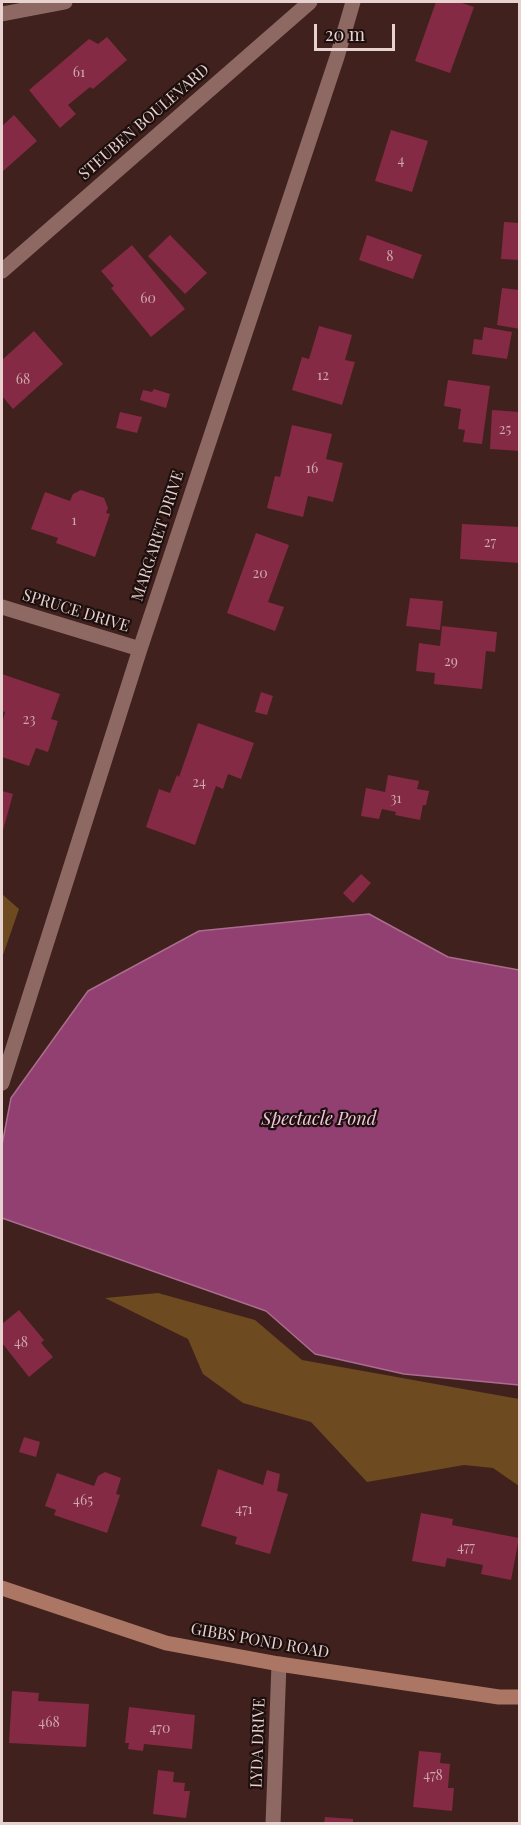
<!DOCTYPE html>
<html>
<head>
<meta charset="utf-8">
<style>
  body { margin:0 }
  #map { position:relative; width:521px; height:1825px; overflow:hidden; background:#40211d; font-family:"Playfair Display",serif }
  canvas { display:block }
  .frame { position:absolute; inset:0; border:3px solid #e8d2cf; pointer-events:none }
  .scale { position:absolute; left:314px; top:24px; width:81px; height:27px; box-sizing:border-box; border:3px solid #e8d2cf; border-top:0; padding-left:8px; font-size:18px; line-height:21px; white-space:nowrap; color:#e8d2cf; -webkit-text-stroke:4px #1d0f0d; paint-order:stroke }
</style>
</head>
<body>
<div id="map">
<canvas width="521" height="1825"></canvas>
<div class="frame"></div>
<div class="scale">20 m</div>
</div>
<script>
const c = document.querySelector('canvas').getContext('2d');
c.lineJoin = 'round';
function paint(path, color) {
  c.fillStyle = color;
  c.fill(path, 'evenodd');
}
function poly(rows) {
  const path = new Path2D();
  for (const r of rows) {
    path.moveTo(r[0], r[1]);
    for (let i = 2; i < r.length; i += 2) path.lineTo(r[i], r[i + 1]);
  }
  return path;
}
function stroke(path, color, width, dash) {
  c.strokeStyle = color;
  c.lineWidth = width;
  c.lineCap = dash ? 'butt' : 'round';
  c.setLineDash(dash || []);
  c.stroke(path);
}
function drawText(font, color, halo, rows, align = 'center') {
  c.font = font + ' "Playfair Display",serif';
  c.lineWidth = 4.5;
  c.setLineDash([]);
  c.textBaseline = 'middle';
  c.strokeStyle = halo;
  c.fillStyle = color;
  for (const [text, x, y, turn = 0] of rows) {
    c.save();
    c.translate(x, y);
    c.rotate((+turn || 0) * Math.PI / 180);
    c.textAlign = isNaN(turn) ? turn : align;
    if (halo) c.strokeText(text, 0, 0);
    c.fillText(text, 0, 0);
    c.restore();
  }
}
paint(poly([
  [2,894,19,909,2,958],
  [158,1293,255,1320,302,1360,519,1399,519,1486,493,1468,464,1465,367,1482,311,1422,243,1403,203,1374,188,1339,105,1298]
]), '#6d4a1f');
const water = poly([
  [369,914,448,957,519,970,519,1385,404,1374,315,1354,266,1311,2,1218,2,1145,11,1098,88,991,199,931,369,914]
]);
paint(water, '#914071');
stroke(water, '#ab6c8d', 1.5);
paint(poly([
  [436,2,459,2,474,7,450,73,415,61],
  [107,37,127,60,93,89,90,87,68,105,76,114,60,128,29,90,89,39,98,44],
  [14,115,37,141,2,172,2,126],
  [391,130,428,141,412,192,375,181],
  [504,222,520,223,520,260,501,259],
  [170,235,207,273,185,294,148,256],
  [367,235,422,255,413,279,359,260],
  [132,245,185,309,151,337,111,288,114,286,101,271],
  [502,288,520,290,520,329,497,325],
  [319,326,352,335,345,360,355,362,342,405,292,390,302,357,309,359],
  [484,327,512,332,507,359,472,354,474,339,482,340],
  [34,331,63,364,13,409,2,396,2,360],
  [448,380,490,386,482,444,463,442,465,430,458,429,461,409,444,406],
  [154,389,170,394,166,408,140,400,143,390,152,392],
  [492,410,520,412,520,451,490,449],
  [120,412,142,417,137,433,116,428],
  [292,425,332,434,326,459,343,463,333,502,308,496,303,517,267,508,275,476,280,477],
  [81,490,104,498,108,508,106,513,110,514,95,557,56,543,58,538,31,529,45,492,70,501,73,494],
  [462,524,520,527,520,563,460,559],
  [256,533,289,545,268,602,284,607,275,631,227,613],
  [410,598,443,601,440,630,406,626],
  [442,626,497,632,495,652,486,651,482,689,434,684,435,673,416,671,419,643,440,646],
  [2,674,60,694,51,719,58,721,48,752,36,748,29,766,2,757,2,724,5,712,2,711],
  [261,692,273,696,267,715,255,712],
  [198,723,254,743,241,779,228,774,223,789,216,786,195,845,146,827,159,789,170,793,177,775,179,777],
  [388,775,419,781,417,789,429,791,426,805,423,805,420,820,395,815,396,812,382,809,379,819,361,816,366,788,385,792],
  [2,791,13,794,2,834],
  [361,874,371,883,353,903,343,893],
  [19,1310,44,1340,41,1343,53,1357,29,1377,2,1343,2,1324],
  [24,1437,40,1442,36,1457,19,1452],
  [218,1469,263,1485,267,1470,280,1474,277,1491,288,1494,270,1554,235,1544,237,1537,201,1526],
  [105,1472,121,1478,116,1494,120,1495,107,1533,54,1515,56,1510,45,1506,57,1473,94,1486,98,1476],
  [421,1513,453,1519,452,1525,519,1538,511,1580,481,1574,483,1565,447,1558,445,1567,412,1561],
  [12,1691,39,1693,38,1701,89,1704,86,1747,9,1743],
  [129,1707,195,1715,192,1749,144,1744,143,1751,128,1749,129,1743,125,1743],
  [419,1751,441,1753,440,1763,450,1764,448,1788,454,1788,452,1811,413,1807],
  [158,1770,174,1772,173,1782,185,1783,184,1791,190,1791,186,1818,153,1814],
  [325,1817,353,1819,353,1824,324,1824]
]), '#842a44');
stroke(poly([
  [2,14,65,2],
  [2,271,310,2],
  [2,607,140,649],
  [2,1083,140,649,337,57,353,2],
  [273,1824,279,1664]
]), '#8e6964', 15);
stroke(poly([
  [2,1588,166,1643,279,1664,499,1697,520,1697]
]), '#ac7664', 15);
drawText('14px', '#cfa8ac', null, [
  ["61",79,73],
  ["4",401,161],
  ["8",390,257],
  ["60",148,299],
  ["12",323,376],
  ["68",23,380],
  ["25",505,430],
  ["16",312,469],
  ["1",74,521],
  ["27",490,543],
  ["20",260,574],
  ["29",451,662],
  ["23",29,720],
  ["24",199,783],
  ["31",396,799],
  ["48",21,1343],
  ["465",83,1501],
  ["471",244,1510],
  ["477",466,1548],
  ["468",49,1723],
  ["470",160,1729],
  ["478",433,1776]
]);
drawText('16px', '#e8d2cf', '#1d0f0d', [
  ["STEUBEN BOULEVARD",144,122,-41],
  ["MARGARET DRIVE",158,536,-72],
  ["SPRUCE DRIVE",76,611,17],
  ["GIBBS POND ROAD",260,1641,10],
  ["LYDA DRIVE",258,1743,-88]
]);
drawText('italic 18px', '#f2c3dc', '#1d0f0d', [
  ["Spectacle Pond",319,1119]
]);
</script>
</body>
</html>
